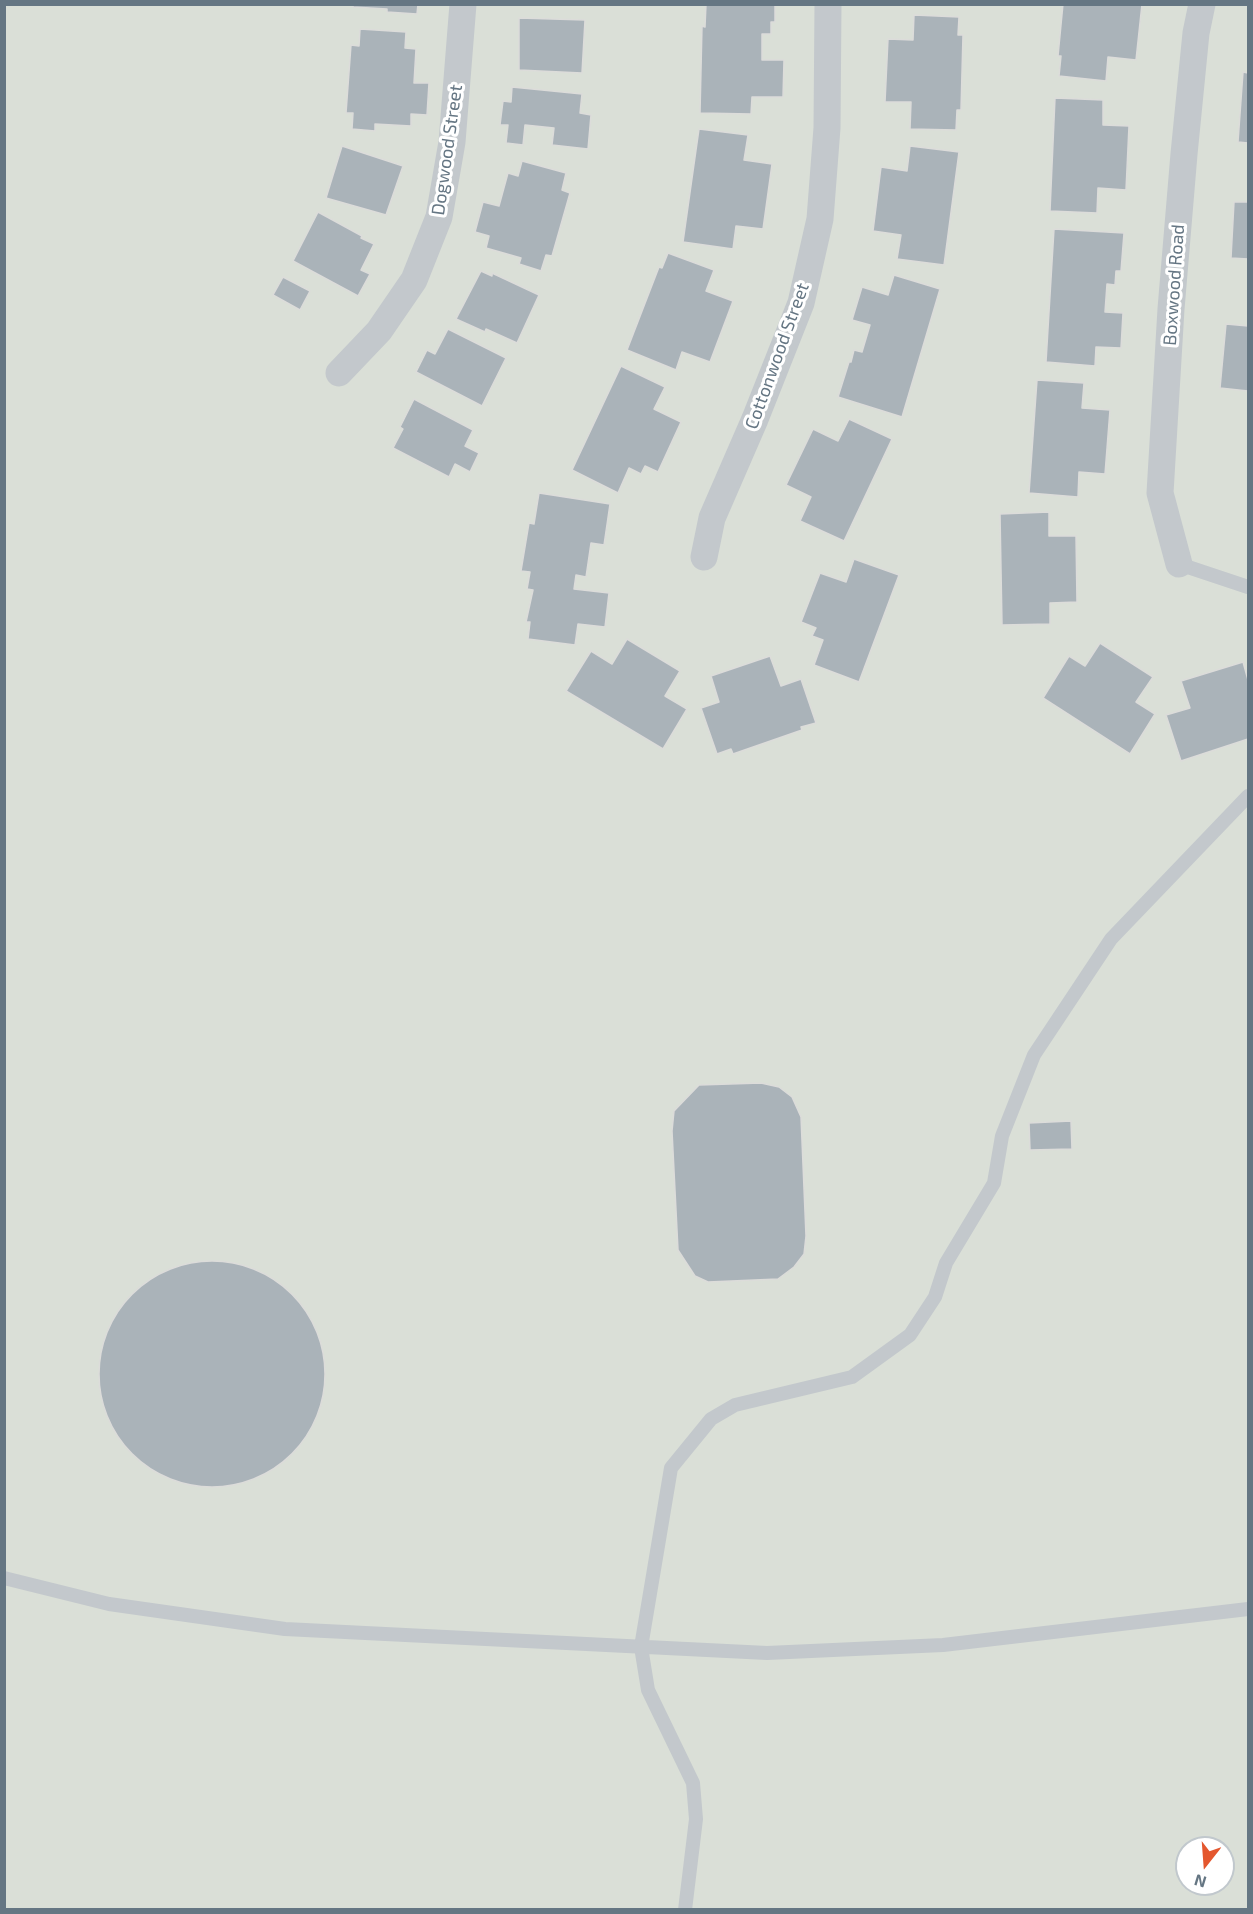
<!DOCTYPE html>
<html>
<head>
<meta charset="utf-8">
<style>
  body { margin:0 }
  #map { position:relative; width:1253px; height:1914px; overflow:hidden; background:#fafaf8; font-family:"Exo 2",sans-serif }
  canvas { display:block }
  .frame { position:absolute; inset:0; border:6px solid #657683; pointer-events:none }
  .north { position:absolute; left:1175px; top:1836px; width:60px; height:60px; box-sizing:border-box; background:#fff; border:2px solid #c1c8cd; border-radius:50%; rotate:197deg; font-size:16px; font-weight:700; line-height:24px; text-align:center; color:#657683 }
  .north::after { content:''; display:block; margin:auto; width:21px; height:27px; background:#e4572e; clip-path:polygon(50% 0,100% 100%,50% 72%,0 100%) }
</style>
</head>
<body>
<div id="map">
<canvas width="1253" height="1914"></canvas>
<div class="frame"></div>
<div class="north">N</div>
</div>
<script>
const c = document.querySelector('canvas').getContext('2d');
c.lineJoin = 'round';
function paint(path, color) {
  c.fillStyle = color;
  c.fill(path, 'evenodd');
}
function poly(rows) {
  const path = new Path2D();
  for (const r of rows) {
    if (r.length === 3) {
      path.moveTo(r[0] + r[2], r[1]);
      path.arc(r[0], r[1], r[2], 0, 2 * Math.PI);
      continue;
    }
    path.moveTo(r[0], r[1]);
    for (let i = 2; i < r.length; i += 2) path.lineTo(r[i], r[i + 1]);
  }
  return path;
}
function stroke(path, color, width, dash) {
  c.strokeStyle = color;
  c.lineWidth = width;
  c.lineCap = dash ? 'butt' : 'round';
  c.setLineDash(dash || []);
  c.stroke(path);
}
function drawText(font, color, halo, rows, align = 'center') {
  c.font = font + ' "Exo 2",sans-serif';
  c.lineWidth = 6;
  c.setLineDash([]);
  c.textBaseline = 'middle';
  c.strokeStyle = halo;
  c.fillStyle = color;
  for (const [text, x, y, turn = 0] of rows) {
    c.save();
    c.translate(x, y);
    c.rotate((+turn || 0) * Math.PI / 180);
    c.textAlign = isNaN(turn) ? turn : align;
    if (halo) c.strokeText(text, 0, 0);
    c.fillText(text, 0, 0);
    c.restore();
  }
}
paint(poly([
  [5,5,1248,5,1248,1909,5,1910],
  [1187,1848,1223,1848,1223,1884,1187,1884]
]), '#dadfd7');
const building = poly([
  [353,4,418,4,417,14,387,12,387,9,353,7,353,4],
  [706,4,775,4,775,22,771,22,771,34,762,34,762,60,784,60,783,97,752,97,751,114,700,113,702,26,705,27,706,4],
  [1063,4,1142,4,1136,60,1108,57,1106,81,1059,76,1061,56,1058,56,1063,4],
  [914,15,959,17,958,35,963,35,961,110,957,110,956,130,910,129,911,102,885,102,888,39,913,40,914,15],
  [519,18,585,20,582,73,519,70,519,18],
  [360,29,406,32,405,48,416,49,414,83,429,83,427,115,411,114,411,126,375,124,375,131,352,129,353,113,346,113,351,45,359,46,360,29],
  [1243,72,1248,73,1248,143,1238,142,1243,72],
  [512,87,582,94,580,113,591,115,588,149,552,145,554,128,525,125,523,145,506,143,508,125,500,125,503,101,511,102,512,87],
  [1055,98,1103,100,1103,125,1129,126,1126,190,1098,188,1097,213,1050,211,1055,98],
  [699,129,748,135,744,160,772,164,763,229,736,226,733,249,683,242,699,129],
  [342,146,403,166,386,215,326,198,342,146],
  [910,146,959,152,944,265,897,259,901,235,873,231,881,167,907,171,910,146],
  [522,161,566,173,562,190,570,193,552,256,546,255,541,271,519,264,521,258,486,248,489,236,475,232,483,202,499,206,508,173,518,176,522,161],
  [1234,202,1248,202,1248,259,1231,258,1234,202],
  [318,212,362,236,361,238,374,244,361,270,370,274,358,296,293,261,318,212],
  [1054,229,1124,233,1121,271,1116,271,1115,285,1107,284,1105,312,1123,313,1121,348,1096,347,1095,366,1046,362,1054,229],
  [668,253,714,270,706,291,733,301,710,362,682,352,676,370,627,350,659,267,662,268,668,253],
  [481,271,492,276,492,273,539,295,517,343,486,329,485,332,456,319,481,271],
  [894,275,940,289,902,417,838,397,849,362,851,362,854,350,862,352,870,325,852,320,862,287,888,295,894,275],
  [283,277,310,291,300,310,273,295,283,277],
  [1226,324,1248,326,1248,391,1220,388,1226,324],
  [448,329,506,358,482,406,416,372,427,350,435,354,448,329],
  [621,366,665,387,654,409,681,422,658,472,645,466,641,474,629,468,618,493,572,470,621,366],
  [1037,380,1084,383,1082,408,1110,410,1105,474,1079,472,1078,497,1029,493,1037,380],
  [414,399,473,430,465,446,479,453,470,472,455,464,449,477,393,448,403,429,400,427,414,399],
  [849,419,892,439,844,541,800,521,811,497,786,485,813,429,838,441,849,419],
  [539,493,610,504,604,545,591,543,586,577,576,575,574,589,609,593,605,627,578,624,575,645,528,639,530,622,526,622,533,590,527,589,530,572,521,571,529,523,534,524,539,493],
  [1049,512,1049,536,1076,536,1077,602,1050,603,1050,624,1002,625,1000,514,1049,512],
  [854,559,899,575,859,682,814,665,823,640,812,636,816,628,801,622,820,573,846,582,854,559],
  [627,639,680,671,665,696,687,709,663,749,566,691,591,651,612,664,627,639],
  [1100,643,1153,677,1136,702,1155,714,1130,754,1043,698,1069,656,1085,666,1100,643],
  [770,656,781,686,801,679,816,723,801,727,802,730,733,754,731,749,717,754,701,708,719,702,711,676,770,656],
  [1243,662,1248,680,1248,739,1181,761,1166,715,1190,708,1181,681,1243,662],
  [761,1083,779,1087,792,1097,801,1117,806,1236,804,1254,794,1267,778,1279,708,1282,695,1276,678,1250,672,1131,674,1111,699,1085,761,1083],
  [1071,1121,1072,1149,1030,1150,1029,1123,1071,1121],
  [212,1374,113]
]);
paint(building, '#aab3b9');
stroke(building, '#dcdcda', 1.5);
stroke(poly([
  [1179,564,1248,587],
  [4,1578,109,1604,285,1629,767,1653,943,1645,1248,1609],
  [685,1910,696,1819,693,1783,648,1690,641,1647,671,1468,711,1419,735,1405,852,1377,910,1335,935,1297,946,1263,994,1183,1002,1136,1034,1055,1111,939,1248,796]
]), '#c3c8cc', 14);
stroke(poly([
  [339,373,379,331,414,280,439,217,452,142,463,4],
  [704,557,712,518,755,419,801,303,820,219,827,128,828,4],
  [1179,564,1160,493,1171,309,1184,154,1196,33,1202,4]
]), '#c3c8cc', 27);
drawText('18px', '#657683', '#fff', [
  ["Dogwood Street",447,150,-82],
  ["Boxwood Road",1174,285,-86],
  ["Cottonwood Street",777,356,-70]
]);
</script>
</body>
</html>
